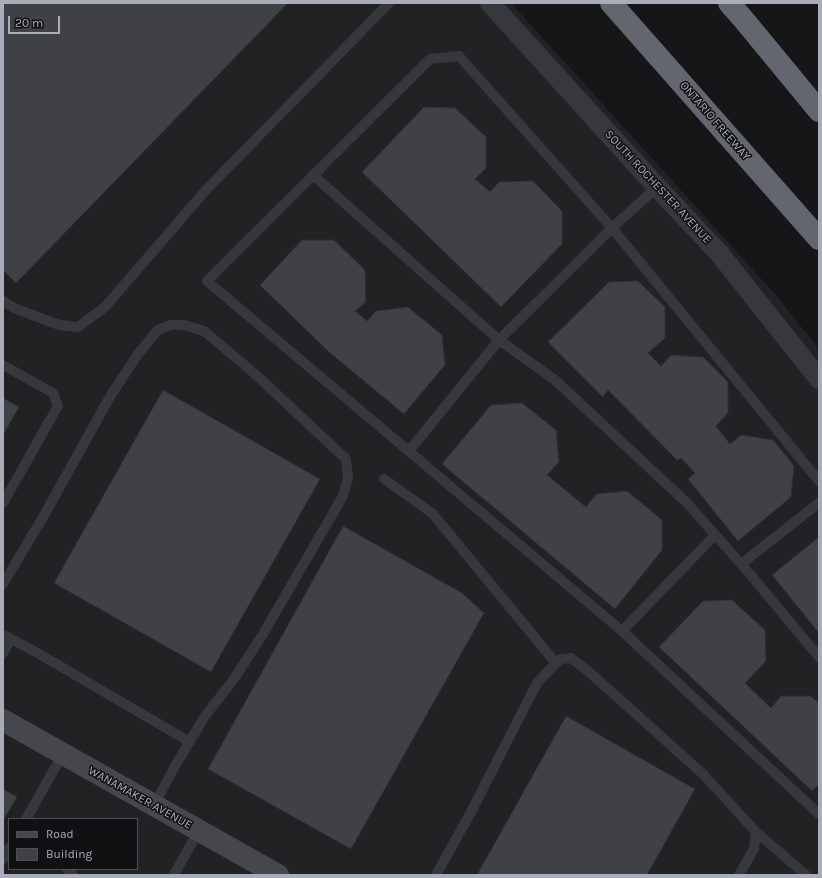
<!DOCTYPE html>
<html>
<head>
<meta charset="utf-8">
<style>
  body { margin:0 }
  #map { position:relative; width:822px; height:878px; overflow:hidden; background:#161618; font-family:Karla,sans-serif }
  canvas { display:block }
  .frame { position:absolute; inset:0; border:4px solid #a8adb8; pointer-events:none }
  .legend { position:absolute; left:8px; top:818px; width:130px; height:52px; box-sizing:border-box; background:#111113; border:1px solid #4d4f55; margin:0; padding:5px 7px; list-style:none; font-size:12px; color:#a8adb8 }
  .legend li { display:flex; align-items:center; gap:8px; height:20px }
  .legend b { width:20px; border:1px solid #4d4f55 }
  .scale { position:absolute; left:8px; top:16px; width:52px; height:18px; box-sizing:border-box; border:2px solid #a8adb8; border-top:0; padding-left:5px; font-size:12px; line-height:14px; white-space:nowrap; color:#a8adb8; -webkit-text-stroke:3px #111113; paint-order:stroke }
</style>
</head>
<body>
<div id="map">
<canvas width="822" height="878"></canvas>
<div class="frame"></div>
<ul class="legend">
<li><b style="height:5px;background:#45474d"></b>Road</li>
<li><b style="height:11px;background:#404145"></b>Building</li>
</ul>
<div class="scale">20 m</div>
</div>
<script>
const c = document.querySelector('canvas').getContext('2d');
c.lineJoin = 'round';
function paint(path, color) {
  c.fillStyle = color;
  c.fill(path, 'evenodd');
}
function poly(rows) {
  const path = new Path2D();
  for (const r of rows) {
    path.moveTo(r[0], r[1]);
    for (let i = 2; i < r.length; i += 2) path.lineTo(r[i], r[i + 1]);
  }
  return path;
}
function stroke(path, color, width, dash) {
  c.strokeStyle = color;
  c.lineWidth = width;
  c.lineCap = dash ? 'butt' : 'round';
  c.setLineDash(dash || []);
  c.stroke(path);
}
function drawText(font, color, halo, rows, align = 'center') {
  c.font = font + ' Karla,sans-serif';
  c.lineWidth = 3;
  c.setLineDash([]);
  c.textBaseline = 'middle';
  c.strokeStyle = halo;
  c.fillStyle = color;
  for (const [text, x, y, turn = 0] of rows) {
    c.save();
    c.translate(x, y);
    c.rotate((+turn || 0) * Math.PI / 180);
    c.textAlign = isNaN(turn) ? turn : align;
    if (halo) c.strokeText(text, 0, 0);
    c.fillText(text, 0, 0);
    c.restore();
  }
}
paint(poly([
  [3,3,511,3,775,294,819,349,819,875,3,875],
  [9,819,137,819,137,869,9,869]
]), '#222225');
const building = poly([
  [3,3,288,3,16,283,3,270,3,3],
  [424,107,455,108,486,137,486,168,475,179,490,192,499,182,533,181,562,211,562,244,501,307,362,172,424,107],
  [302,240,334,240,365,270,366,302,355,311,367,321,376,311,408,307,442,335,445,365,404,414,329,352,260,285,302,240],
  [638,281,665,307,665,338,648,353,661,366,671,355,703,357,728,382,728,413,716,426,730,444,741,435,773,440,794,466,791,497,738,541,688,479,695,473,681,458,677,460,608,390,603,397,548,342,609,282,638,281],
  [163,390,320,479,211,672,54,583,163,390],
  [3,398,19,407,3,435,3,398],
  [522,403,556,430,559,462,547,475,586,507,596,494,627,491,662,520,662,550,615,609,442,464,491,405,522,403],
  [343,526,462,593,484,613,351,849,208,769,343,526],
  [819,537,819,633,772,575,819,537],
  [732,600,765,630,766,661,745,683,771,708,781,696,811,696,819,703,819,784,812,791,659,647,703,601,732,600],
  [566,716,695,789,647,875,477,875,566,716],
  [3,789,17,797,3,821,3,789]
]);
paint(building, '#404145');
stroke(building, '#303034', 1);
stroke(poly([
  [313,175,499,340,555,380,686,502,750,574,819,657],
  [3,301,14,308,59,325,78,327,105,307,206,190,389,3],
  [3,365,53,393,58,406,3,503],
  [409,451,499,340,612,228,657,187],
  [384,479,432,513,556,663],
  [819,481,612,228,459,56,430,59,207,281,622,631,819,814],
  [741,564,819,503],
  [3,584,46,512,111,395,138,354,158,330,171,325,184,325,204,331,254,373,346,459,348,478,343,496,263,634,234,679,205,716,175,766,154,805],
  [622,631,715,535],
  [3,635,11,639,3,653],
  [11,639,34,651,65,669,190,742],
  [26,819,63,754],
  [756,832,806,875],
  [3,859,9,848],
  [67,869,73,875],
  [174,875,199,830],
  [436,875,472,810,537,683,556,663,561,659,571,658,588,671,703,774,756,832,754,849,739,875]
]), '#37383d', 10);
stroke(poly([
  [490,3,657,187,719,253,819,379]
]), '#37383d', 20);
stroke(poly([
  [3,720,278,875]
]), '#45474d', 22);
stroke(poly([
  [611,3,819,239],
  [729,3,744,20,819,111]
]), '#63666e', 22);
drawText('12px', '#a8adb8', '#111113', [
  ["ONTARIO FREEWAY",715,121,49],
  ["SOUTH ROCHESTER AVENUE",658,187,47],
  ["WANAMAKER AVENUE",140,798,29]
]);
</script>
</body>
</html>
